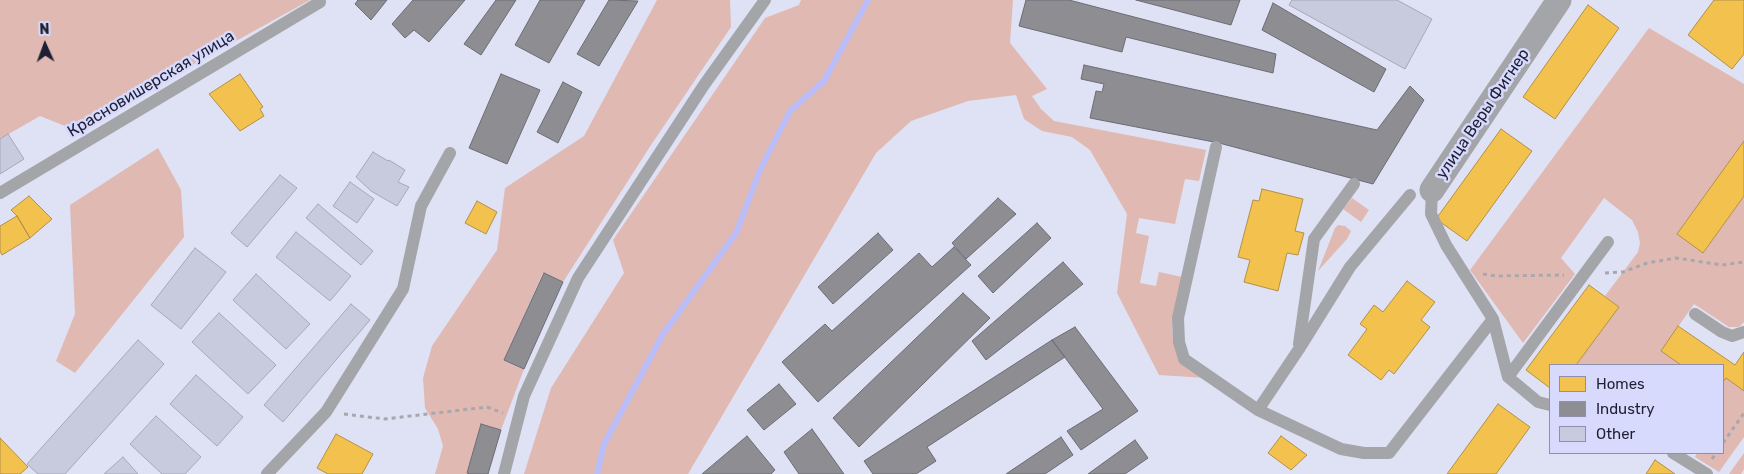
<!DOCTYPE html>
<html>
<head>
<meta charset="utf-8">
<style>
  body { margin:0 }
  #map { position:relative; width:1744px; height:474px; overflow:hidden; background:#dfe1f4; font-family:Rubik,sans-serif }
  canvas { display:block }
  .legend { position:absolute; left:1549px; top:364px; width:175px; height:90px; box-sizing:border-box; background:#d7dafc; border:1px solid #8d8fac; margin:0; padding:6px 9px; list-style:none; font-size:15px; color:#1e1f33 }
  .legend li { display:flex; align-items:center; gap:10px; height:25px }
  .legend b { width:25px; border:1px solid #8d8fac }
  .north { position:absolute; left:20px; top:20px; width:50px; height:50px; -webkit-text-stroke:4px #d7dafc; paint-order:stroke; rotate:358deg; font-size:14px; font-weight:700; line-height:20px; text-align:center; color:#1e1f33 }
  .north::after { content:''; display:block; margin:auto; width:18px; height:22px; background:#1e1f33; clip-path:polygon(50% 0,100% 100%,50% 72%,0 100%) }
</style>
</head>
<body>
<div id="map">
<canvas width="1744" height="474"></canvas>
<ul class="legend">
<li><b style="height:14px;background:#f2c14e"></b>Homes</li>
<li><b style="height:14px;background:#8d8d92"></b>Industry</li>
<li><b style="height:14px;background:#c8cadd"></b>Other</li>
</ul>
<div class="north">N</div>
</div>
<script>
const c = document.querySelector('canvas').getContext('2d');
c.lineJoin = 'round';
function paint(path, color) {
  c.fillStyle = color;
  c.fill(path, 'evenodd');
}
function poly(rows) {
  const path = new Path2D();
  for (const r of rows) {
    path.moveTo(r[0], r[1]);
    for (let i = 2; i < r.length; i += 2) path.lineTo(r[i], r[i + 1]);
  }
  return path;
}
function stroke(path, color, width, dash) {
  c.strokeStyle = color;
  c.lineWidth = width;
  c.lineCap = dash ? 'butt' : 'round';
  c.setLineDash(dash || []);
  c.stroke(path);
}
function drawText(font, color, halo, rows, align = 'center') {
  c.font = font + ' Rubik,sans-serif';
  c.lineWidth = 5;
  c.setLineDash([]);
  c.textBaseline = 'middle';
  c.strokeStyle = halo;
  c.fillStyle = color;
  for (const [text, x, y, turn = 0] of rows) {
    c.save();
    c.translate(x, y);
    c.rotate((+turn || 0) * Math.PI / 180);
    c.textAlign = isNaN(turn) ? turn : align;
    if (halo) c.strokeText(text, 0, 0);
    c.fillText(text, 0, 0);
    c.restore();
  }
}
paint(poly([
  [0,0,310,0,75,130,40,116,0,139],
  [657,0,730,0,731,27,651,145,563,282,543,273,504,360,524,369,501,430,481,424,467,473,470,474,435,474,443,446,438,429,425,408,423,378,432,346,497,250,505,188,584,136],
  [801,0,1013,0,1010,43,1047,89,1032,96,1041,109,1054,121,1206,150,1199,181,1185,179,1175,224,1139,218,1136,233,1149,236,1140,283,1156,286,1159,272,1182,277,1172,323,1173,341,1178,359,1206,378,1159,375,1117,293,1127,214,1090,150,1072,137,1042,131,1024,119,1016,95,968,101,911,121,876,153,688,474,524,474,551,388,624,273,613,240,765,18,799,5],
  [1649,28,1744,84,1744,141,1677,234,1704,252,1744,196,1744,322,1739,327,1729,327,1694,304,1661,351,1681,365,1576,365,1619,307,1605,296,1638,252,1640,243,1638,232,1632,220,1604,198,1561,258,1575,274,1523,343,1470,270],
  [158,148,181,190,184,237,75,373,56,361,75,314,70,205],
  [1352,198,1369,210,1361,222,1343,209],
  [1338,225,1345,226,1351,231,1347,239,1318,271,1335,228],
  [1726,378,1744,391,1744,437,1719,472,1695,457,1697,453,1723,453,1723,382],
  [1744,453,1744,469,1741,474,1729,474]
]), '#e0b9b3');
const homes = poly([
  [1714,0,1744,0,1744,54,1732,69,1688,35,1714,0],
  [1588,5,1619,28,1555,119,1523,97,1588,5],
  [240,74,263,107,260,109,264,116,240,131,209,94,240,74],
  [1501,129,1532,151,1467,241,1436,219,1501,129],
  [1744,141,1744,196,1703,253,1677,234,1744,141],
  [1262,189,1303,199,1295,231,1304,233,1298,255,1287,253,1278,291,1244,282,1250,260,1238,257,1253,200,1259,201,1262,189],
  [29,196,52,219,30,238,17,216,11,210,29,196],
  [477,201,497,212,486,234,465,223,477,201],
  [17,216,30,238,2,255,0,251,0,226,17,216],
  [1407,281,1435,302,1421,320,1430,327,1394,374,1389,370,1381,380,1348,355,1367,329,1360,324,1374,305,1383,312,1407,281],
  [1589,285,1619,307,1576,365,1550,365,1550,388,1526,370,1589,285],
  [1678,326,1735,365,1744,352,1744,391,1726,378,1723,382,1723,365,1681,365,1661,351,1678,326],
  [1498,404,1530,427,1496,474,1447,474,1498,404],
  [336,434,373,454,362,474,328,474,317,468,336,434],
  [1281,436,1307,455,1291,470,1268,453,1281,436],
  [0,438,28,467,20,474,0,474,0,438],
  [1655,460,1675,474,1646,474,1655,460]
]);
paint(homes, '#f2c14e');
stroke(homes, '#b29046', 1);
const industry = poly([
  [358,0,387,0,371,20,355,4,358,0],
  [413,0,465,0,429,42,414,30,405,38,392,24,413,0],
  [496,0,516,0,481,55,464,44,496,0],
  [540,0,585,0,549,63,515,45,540,0],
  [609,0,638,1,599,66,577,54,609,0],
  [1026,0,1069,0,1276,54,1273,73,1126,37,1122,52,1019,26,1026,0],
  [1136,0,1240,0,1231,25,1136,0],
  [1273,3,1386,69,1374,92,1262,30,1273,3],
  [1084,65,1377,130,1410,86,1424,100,1373,184,1219,143,1090,118,1096,91,1102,92,1104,84,1081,79,1084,65],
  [501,74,540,90,507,164,469,148,501,74],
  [563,82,582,92,558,143,537,132,563,82],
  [998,198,1016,214,966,259,952,243,998,198],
  [1037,223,1051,238,993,293,978,276,1037,223],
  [878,233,893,250,833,304,818,287,878,233],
  [954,247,971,265,818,402,782,362,825,324,832,331,919,253,932,267,954,247],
  [1063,262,1083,284,986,360,972,341,1063,262],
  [544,273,563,282,524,369,504,360,544,273],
  [963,293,990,318,859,447,833,418,963,293],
  [1075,327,1138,411,1081,450,1067,431,1103,409,1052,340,1075,327],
  [1052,340,1065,357,927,447,936,461,916,474,873,474,864,461,1052,340],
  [779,384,796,404,764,430,747,410,779,384],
  [481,424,501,430,488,474,470,474,467,473,481,424],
  [812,429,844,474,799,474,784,452,812,429],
  [747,436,775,470,771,474,702,474,747,436],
  [1061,437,1073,455,1045,474,1006,474,1061,437],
  [1135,440,1148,458,1125,474,1088,474,1135,440]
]);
paint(industry, '#8d8d92');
stroke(industry, '#6c6c76', 1);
stroke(poly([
  [597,474,604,444,663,334,736,233,760,170,790,111,824,81,868,0]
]), '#bbbdf8', 6);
const building = poly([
  [1292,0,1397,0,1432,19,1405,69,1289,5,1292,0],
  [8,134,24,159,0,174,0,139,8,134],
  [373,152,388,161,389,160,405,170,398,182,409,187,397,206,371,191,356,177,373,152],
  [280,175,297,188,247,247,231,233,280,175],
  [350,182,374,199,357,223,333,206,350,182],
  [318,204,373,251,361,265,306,218,318,204],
  [296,232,351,276,330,301,276,257,296,232],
  [195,248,226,272,181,329,151,305,195,248],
  [256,274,310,324,286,349,233,300,256,274],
  [351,304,370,320,283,422,264,405,351,304],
  [219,313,276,365,248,394,192,342,219,313],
  [138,340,164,364,65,474,38,474,27,464,138,340],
  [196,375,243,417,217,446,170,404,196,375],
  [156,416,201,457,185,474,162,474,130,444,156,416],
  [123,457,138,474,104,474,123,457]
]);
paint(building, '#c8cadd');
stroke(building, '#a6a7b9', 1);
stroke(poly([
  [1605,273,1623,272,1647,263,1676,258,1722,265,1744,262],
  [1483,274,1496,276,1564,275],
  [344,414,385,419,487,407,503,413],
  [1723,443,1744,413],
  [1712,459,1716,453]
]), '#a8a7ae', 3, [4, 4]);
stroke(poly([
  [1216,147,1178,318,1179,342,1184,359,1258,410,1341,449,1364,453,1389,453,1493,319,1446,245,1431,214,1432,190],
  [0,193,320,2],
  [1695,314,1722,332,1732,336,1744,332],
  [1493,319,1508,377,1538,402,1550,405],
  [1299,344,1314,239,1354,184],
  [1508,377,1608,242],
  [1258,410,1299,349,1350,267,1410,195],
  [1673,453,1707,474],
  [267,474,326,412,403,289,421,206,450,153],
  [504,474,524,396,578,278,704,85,765,0]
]), '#a4a5a8', 12);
stroke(poly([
  [1432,190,1559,0]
]), '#a4a5a8', 25);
drawText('16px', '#1e1f33', '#d7dafc', [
  ["Красновишерская улица",151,84,-31],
  ["улица Веры Фигнер",1483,114,-56]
]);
</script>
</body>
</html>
